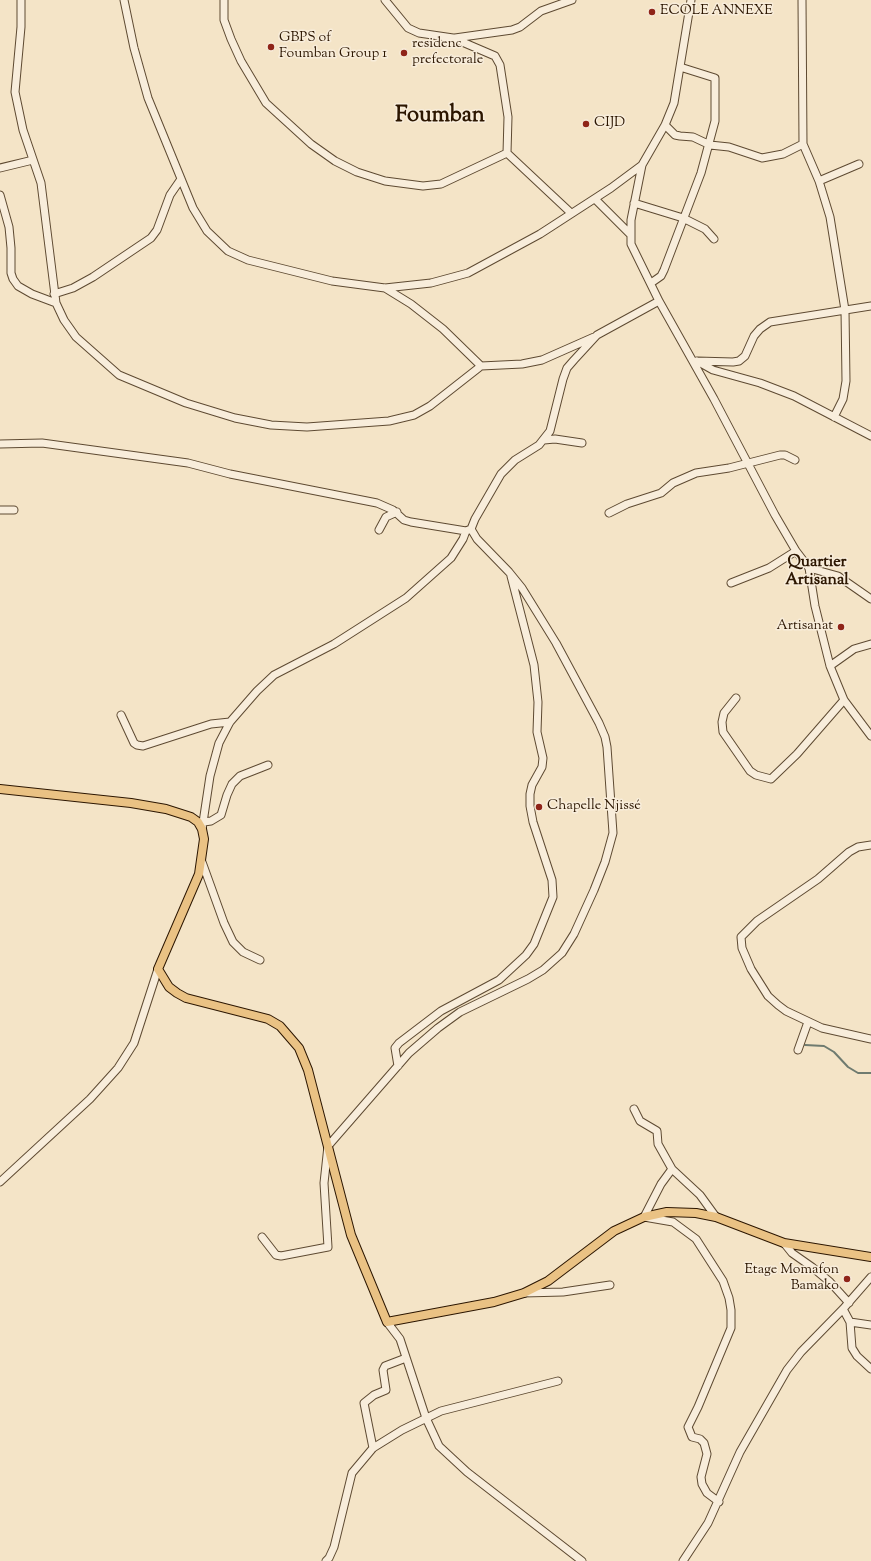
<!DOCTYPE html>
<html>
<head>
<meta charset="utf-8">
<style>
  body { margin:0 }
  canvas { display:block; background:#f4e4c7 }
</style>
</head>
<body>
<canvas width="871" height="1561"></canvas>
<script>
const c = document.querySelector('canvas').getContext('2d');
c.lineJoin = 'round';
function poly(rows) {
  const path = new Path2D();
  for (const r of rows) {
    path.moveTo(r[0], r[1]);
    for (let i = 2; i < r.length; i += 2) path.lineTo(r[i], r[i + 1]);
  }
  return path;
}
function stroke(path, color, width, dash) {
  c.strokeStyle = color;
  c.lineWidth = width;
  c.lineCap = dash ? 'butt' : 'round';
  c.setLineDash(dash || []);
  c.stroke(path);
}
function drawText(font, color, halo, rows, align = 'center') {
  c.font = font + ' "Sorts Mill Goudy",serif';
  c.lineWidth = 3;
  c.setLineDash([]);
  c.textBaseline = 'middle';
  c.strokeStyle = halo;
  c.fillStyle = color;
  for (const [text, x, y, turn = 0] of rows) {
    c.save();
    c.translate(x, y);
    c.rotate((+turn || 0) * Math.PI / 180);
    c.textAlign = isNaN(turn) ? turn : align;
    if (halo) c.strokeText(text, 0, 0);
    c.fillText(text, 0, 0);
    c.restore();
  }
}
stroke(poly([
  [805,1045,824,1046,834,1052,848,1067,858,1073,871,1073]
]), '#6f7b70', 2);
const minor = poly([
  [21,0,21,27,15,92,23,130,41,183,56,303,64,320,76,337,119,375,186,403,235,418,271,425,307,427,389,421,414,415,430,406,481,366,522,364,542,360,594,337],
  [124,0,134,48,148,98,193,208,207,231,228,251,248,260,332,281,385,288,431,283,468,273,540,234,611,188,642,165],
  [224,0,224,20,231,39,241,61,266,103,311,144,335,161,357,172,385,181,423,186,441,184,507,153],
  [385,0,408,28,419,33,453,38,495,56,500,65,508,117,507,153,571,213],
  [691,0,674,103,665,125,642,165,631,220,631,244,659,301,714,399,775,515,796,551,809,568,838,576,871,599],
  [802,0,803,144,819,181,830,217,845,310,846,381,843,399,834,417],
  [455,38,512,30,520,27,541,11,572,0],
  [665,125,675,135,680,136,693,137,710,145,729,147,762,158,783,154,803,144],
  [0,168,33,160],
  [819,181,859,164],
  [0,195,9,227,11,248,11,273,13,279,18,286,32,294,56,303],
  [595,199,630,234],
  [634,203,683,218,705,229,714,239],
  [651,283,661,276,664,270,701,173,715,121,715,78,680,67],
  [385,288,411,304,443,329,481,366],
  [54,294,73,288,93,277,151,238,157,230,170,195,181,179],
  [697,361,733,362,739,361,745,356,754,336,760,329,770,322,871,306],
  [697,361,713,370,760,383,794,396,871,436],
  [544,440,555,439,582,443],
  [0,444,42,443,188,463,230,474,377,503,393,510,404,520,411,522,466,531,471,529],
  [0,510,14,510],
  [609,513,627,504,661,493,673,483,696,473,729,468,780,455,785,455,795,460],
  [379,530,386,517,397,512],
  [809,568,815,606,830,666,844,700,871,736],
  [731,583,769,568,796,551],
  [830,666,854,649,871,644],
  [736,698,724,713,722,722,723,732,750,771,756,775,771,779,797,754,844,700],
  [121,715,134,743,137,745,143,746,211,724,230,722],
  [204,822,211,821,221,815,227,795,232,784,240,776,268,765],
  [202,829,210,776,219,743,230,722,257,691,274,675,334,644,406,598,451,558,463,539,466,531],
  [871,845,858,847,849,852,818,879,757,921,741,937,742,948,751,969,768,996,778,1005,786,1011,822,1028,871,1039],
  [202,862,224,923,233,942,243,952,260,960],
  [798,1050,808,1022],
  [398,1066,395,1048,399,1043,441,1011,499,980,526,955,534,944,553,897,552,880,533,822,530,806,530,794,532,785,542,767,543,758,537,732,538,702,534,665,511,576],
  [634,1109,640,1121,657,1131,658,1144,672,1169,661,1184,644,1217,673,1222,696,1239,723,1281,729,1298,731,1310,731,1328,698,1407,688,1427,692,1437,700,1439,704,1443,707,1454,701,1477,702,1484,707,1493,719,1502],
  [672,1169,700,1195,716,1217],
  [0,1182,90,1099,118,1068,134,1043,158,969],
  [262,1237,276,1255,281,1256,328,1247,324,1183,328,1146,409,1053,438,1028,460,1012,528,979,543,970,562,953,574,934,594,890,605,862,613,833,607,747,605,737,599,723,556,643,522,588,509,572,477,539,471,529,475,519,501,474,515,460,539,445,550,431,563,379,567,368,574,360,597,335,659,301],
  [784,1243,792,1253,812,1267,830,1282,849,1303],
  [524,1293,563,1292,610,1285],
  [843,1309,850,1322,871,1325],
  [387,1322,400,1339,426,1418,439,1446,467,1472,582,1561],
  [850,1322,852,1348,857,1356,871,1369],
  [373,1448,364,1403,374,1395,386,1390,383,1370,385,1366,406,1358],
  [326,1561,329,1558,334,1547,352,1473,373,1448,402,1430,441,1411,558,1381],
  [683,1561,708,1523,740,1452,787,1370,801,1352,843,1309,871,1277]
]);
const major = poly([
  [0,789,131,803,166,809,191,817,198,822,202,829,204,839,199,874,158,969,169,987,177,993,186,998,268,1019,280,1026,299,1048,308,1070,351,1235,387,1322,494,1302,524,1293,548,1281,614,1231,644,1217,667,1212,696,1213,716,1217,784,1243,871,1257]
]);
stroke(minor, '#5e4a32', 9);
stroke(major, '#2c1600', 10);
stroke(minor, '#f8eddb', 7);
stroke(major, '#eac284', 8);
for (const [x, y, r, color] of [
  [652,12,4,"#8f2418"],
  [271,47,4,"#8f2418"],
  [404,53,4,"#8f2418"],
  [586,124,4,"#8f2418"],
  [841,627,4,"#8f2418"],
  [539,807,4,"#8f2418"],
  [847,1279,4,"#8f2418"]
]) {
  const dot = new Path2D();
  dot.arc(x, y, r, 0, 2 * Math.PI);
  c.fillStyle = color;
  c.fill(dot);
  stroke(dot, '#f8eddb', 1.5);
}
drawText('14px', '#2c1600', '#f8eddb', [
  ["ECOLE ANNEXE",660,12],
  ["GBPS of",279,39],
  ["Foumban Group 1",279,55],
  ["residenc",412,45],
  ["prefectorale",412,61],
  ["CIJD",594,124],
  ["Artisanat",833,627,"right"],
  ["Chapelle Njissé",547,807],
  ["Etage Momafon",839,1271,"right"],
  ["Bamako",839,1287,"right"]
], 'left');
drawText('bold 16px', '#2c1600', '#f8eddb', [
  ["Quartier",817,563],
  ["Artisanal",817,581]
]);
drawText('bold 22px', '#2c1600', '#f8eddb', [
  ["Foumban",440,117]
]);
</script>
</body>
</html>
